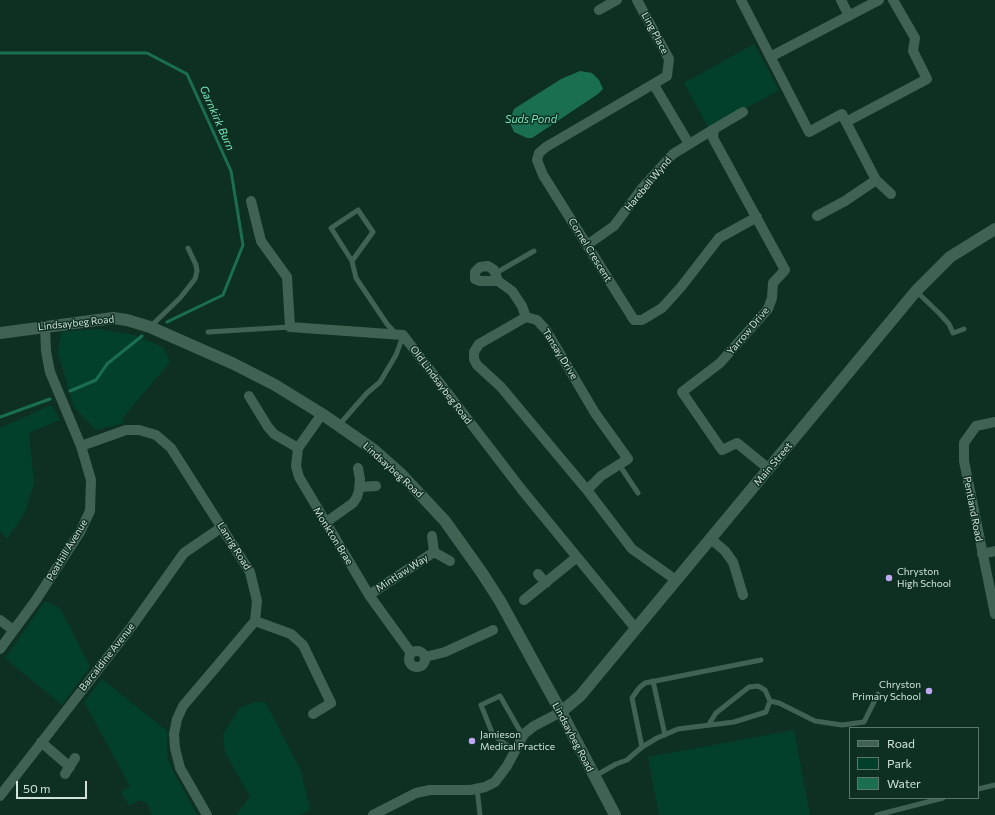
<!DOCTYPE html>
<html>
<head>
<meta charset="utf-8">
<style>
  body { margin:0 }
  #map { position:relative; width:995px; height:815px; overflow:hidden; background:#0e3023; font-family:Commissioner,sans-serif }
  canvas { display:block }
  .legend { position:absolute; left:849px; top:727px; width:130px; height:72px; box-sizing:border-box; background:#0e3023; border:1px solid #5c776c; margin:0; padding:5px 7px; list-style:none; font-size:12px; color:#d0e2d9 }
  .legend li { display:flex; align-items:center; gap:8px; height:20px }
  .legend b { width:20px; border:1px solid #5c776c }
  .scale { position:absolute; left:16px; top:781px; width:71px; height:18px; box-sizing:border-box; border:2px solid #d0e2d9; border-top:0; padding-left:5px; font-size:12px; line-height:14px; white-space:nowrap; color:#d0e2d9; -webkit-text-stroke:3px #0e3023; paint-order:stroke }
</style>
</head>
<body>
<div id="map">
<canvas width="995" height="815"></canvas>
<ul class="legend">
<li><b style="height:5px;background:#406253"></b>Road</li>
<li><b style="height:11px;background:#02402c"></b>Park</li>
<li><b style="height:11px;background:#1b6f51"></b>Water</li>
</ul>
<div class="scale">50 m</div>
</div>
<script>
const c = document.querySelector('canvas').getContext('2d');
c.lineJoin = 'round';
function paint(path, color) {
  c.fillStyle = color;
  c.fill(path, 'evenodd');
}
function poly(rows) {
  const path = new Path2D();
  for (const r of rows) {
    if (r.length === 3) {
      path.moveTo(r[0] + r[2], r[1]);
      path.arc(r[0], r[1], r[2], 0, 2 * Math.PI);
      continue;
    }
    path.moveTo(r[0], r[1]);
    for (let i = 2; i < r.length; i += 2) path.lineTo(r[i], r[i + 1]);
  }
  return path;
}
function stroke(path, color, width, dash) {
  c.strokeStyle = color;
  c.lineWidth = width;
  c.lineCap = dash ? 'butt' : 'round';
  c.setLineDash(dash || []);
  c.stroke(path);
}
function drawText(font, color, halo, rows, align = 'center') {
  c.font = font + ' Commissioner,sans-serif';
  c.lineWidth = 3;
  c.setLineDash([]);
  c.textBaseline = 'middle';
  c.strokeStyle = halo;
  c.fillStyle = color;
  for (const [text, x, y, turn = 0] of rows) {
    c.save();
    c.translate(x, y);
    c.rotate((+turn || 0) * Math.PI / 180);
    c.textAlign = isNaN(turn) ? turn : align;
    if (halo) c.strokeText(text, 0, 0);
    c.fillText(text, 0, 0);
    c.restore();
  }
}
paint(poly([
  [754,44,779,90,709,129,684,83],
  [98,329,134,335,163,347,170,362,124,416,123,423,96,430,74,407,58,353,61,332],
  [51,405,60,420,29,433,34,484,24,514,7,539,0,530,0,428],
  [45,601,60,608,90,667,62,705,5,658],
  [102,679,167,731,167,756,172,769,197,815,152,815,147,803,139,800,129,805,121,792,130,786,84,702],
  [255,702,265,702,301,771,310,810,300,815,236,815,250,797,225,752,223,734,240,708],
  [794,730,810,815,659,815,648,757]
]), '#02402c');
paint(poly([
  [580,71,592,73,599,80,603,89,598,94,532,138,527,138,514,132,509,121,514,109,561,79]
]), '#1b6f51');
stroke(poly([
  [0,53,147,53,187,74,231,171,243,245,223,295,167,322],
  [70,391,96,380,107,364,142,336],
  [0,417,50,399]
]), '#1b6f51', 3);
stroke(poly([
  [352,261,373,232,358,210,331,228,352,261,356,278,387,324,396,334],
  [496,273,534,251],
  [916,291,940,314,949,324,953,333,964,329],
  [151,326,180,298,195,279,197,271,196,265,188,248],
  [208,332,290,327],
  [339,425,367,393,380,382,396,355,403,336],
  [620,466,638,493],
  [653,681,665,735],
  [770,701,779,703,815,721,842,725,864,722,878,694],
  [642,747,632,698,639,688,645,683,761,660],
  [515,751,493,735,481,705,500,696,523,736],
  [595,776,616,764,627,760,642,747,657,738,678,729,734,722,766,712,770,701,765,690,758,686,749,687,716,713,709,724],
  [477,788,480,815],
  [978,789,995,785],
  [877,815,943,798]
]), '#406253', 5);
stroke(poly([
  [637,0,669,59,667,76,546,147,539,153,537,160,543,175,634,320,642,320,662,308,681,287,719,238,757,217],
  [741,0,809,132,842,114,846,122],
  [841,0,849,16],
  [599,10,617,0],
  [770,57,879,0],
  [654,85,689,144],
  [743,112,714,129,713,138,785,270,773,283,772,298,768,309,720,363,682,392,722,450,737,443,769,469],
  [891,194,876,180,846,122,927,79,913,51,915,38,893,0],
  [251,201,261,241,287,277,290,327,403,335,522,490,636,629],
  [817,216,845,201,876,180],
  [587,245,614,226,643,187,673,154,714,129],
  [498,281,494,270,488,266,480,267,475,272,475,279,480,281,498,281,512,291,522,306,526,317],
  [249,396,268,427,274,434,298,448],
  [322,414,298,448,296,466,299,477,369,595,411,653],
  [995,422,976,426,964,443,964,461,995,614],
  [81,446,126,430,139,430,156,435,171,448,250,572,257,601,255,621,183,706,177,719,174,734,175,748,180,768,207,815],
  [360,487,376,486],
  [587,490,501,387,477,365,474,359,474,352,479,344,526,317,537,320,546,330,595,413,628,459,601,476,587,490,632,549,676,580],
  [325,523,353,503,357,497,359,490,360,479,358,468],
  [711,539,725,551,733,562,743,595],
  [434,552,450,561],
  [982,554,995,551],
  [538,574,546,583],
  [369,595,434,552,432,536],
  [524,600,577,557],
  [0,620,13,630],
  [255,621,291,634,303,645,331,703,313,714],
  [0,649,36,600,80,532,90,511,91,480,81,446,50,372,46,351,45,326],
  [417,659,8],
  [425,657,445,652,493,630],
  [41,742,70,767],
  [65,774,75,758],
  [0,796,132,626,184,553,222,527],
  [373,815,416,793,430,790,471,790,485,787,495,782,507,766,524,734,534,726,561,712]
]), '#406253', 10);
stroke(poly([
  [0,333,113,318,127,320,150,327,234,364,275,385,322,414,374,450,402,475,445,521,482,573,500,601,561,712,615,815],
  [561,712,580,696,916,291,950,257,995,229]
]), '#406253', 12);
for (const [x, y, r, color] of [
  [889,578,4,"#bfa8f4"],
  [929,691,4,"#bfa8f4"],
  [472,741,4,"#bfa8f4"]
]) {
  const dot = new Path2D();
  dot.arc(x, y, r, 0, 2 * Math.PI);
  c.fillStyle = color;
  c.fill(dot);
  stroke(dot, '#0e3023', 1.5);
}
drawText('10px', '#d0e2d9', '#0e3023', [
  ["Ling Place",655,33,62],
  ["Harebell Wynd",648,184,-50],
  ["Cornel Crescent",590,250,58],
  ["Lindsaybeg Road",76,323,-6],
  ["Yarrow Drive",748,331,-50],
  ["Tansay Drive",560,354,58],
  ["Old Lindsaybeg Road",441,385,53],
  ["Main Street",773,464,-50],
  ["Lindsaybeg Road",393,470,42],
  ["Pentland Road",973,509,79],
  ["Monkton Brae",333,536,58],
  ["Lanrig Road",234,546,58],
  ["Peathill Avenue",67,550,-59],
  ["Mintlaw Way",402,573,-33],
  ["Barcaldine Avenue",107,657,-52],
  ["Lindsaybeg Road",573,737,62]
]);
drawText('10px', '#d0e2d9', '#0e3023', [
  ["Chryston",897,572],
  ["High School",897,584],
  ["Chryston",921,685,"right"],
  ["Primary School",921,697,"right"],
  ["Jamieson",480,735],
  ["Medical Practice",480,747]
], 'left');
drawText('italic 11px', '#77e6b9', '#0e3023', [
  ["Garnkirk Burn",217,118,66],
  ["Suds Pond",531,119]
]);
</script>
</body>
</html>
